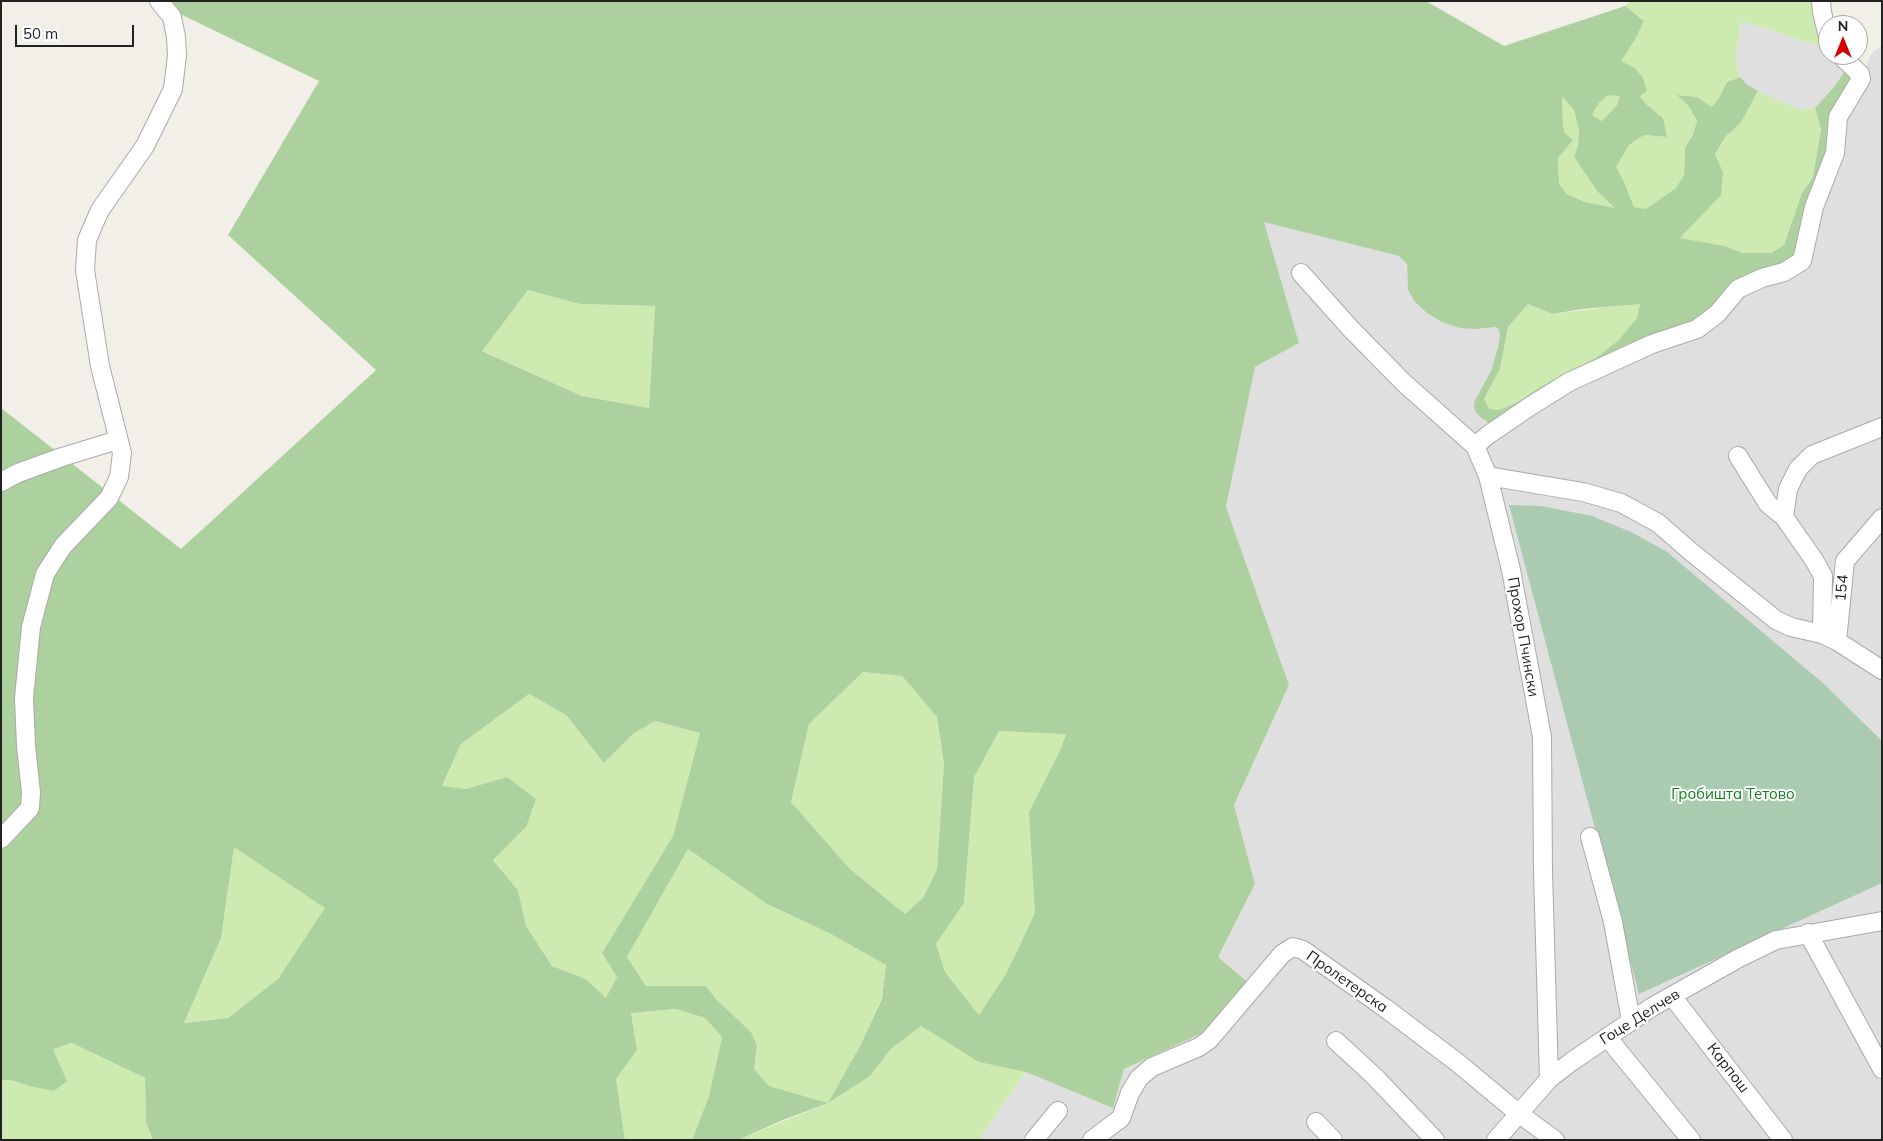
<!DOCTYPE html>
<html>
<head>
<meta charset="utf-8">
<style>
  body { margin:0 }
  #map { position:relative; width:1883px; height:1141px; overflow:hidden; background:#f2efe9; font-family:Mulish,sans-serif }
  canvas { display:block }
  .frame { position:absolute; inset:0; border:2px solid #222; pointer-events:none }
  .north { position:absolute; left:1818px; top:15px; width:50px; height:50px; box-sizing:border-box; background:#fff; border:1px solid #a7a7a7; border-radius:50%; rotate:0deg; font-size:14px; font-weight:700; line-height:20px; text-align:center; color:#222 }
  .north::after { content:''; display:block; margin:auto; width:18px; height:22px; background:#d40000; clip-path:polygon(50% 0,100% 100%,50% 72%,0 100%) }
  .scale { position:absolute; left:15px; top:25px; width:119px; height:22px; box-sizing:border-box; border:2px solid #222; border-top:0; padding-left:6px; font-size:15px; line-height:18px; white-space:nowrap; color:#222; -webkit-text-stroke:4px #fff; paint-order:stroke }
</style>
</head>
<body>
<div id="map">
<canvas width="1883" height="1141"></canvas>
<div class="frame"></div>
<div class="north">N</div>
<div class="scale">50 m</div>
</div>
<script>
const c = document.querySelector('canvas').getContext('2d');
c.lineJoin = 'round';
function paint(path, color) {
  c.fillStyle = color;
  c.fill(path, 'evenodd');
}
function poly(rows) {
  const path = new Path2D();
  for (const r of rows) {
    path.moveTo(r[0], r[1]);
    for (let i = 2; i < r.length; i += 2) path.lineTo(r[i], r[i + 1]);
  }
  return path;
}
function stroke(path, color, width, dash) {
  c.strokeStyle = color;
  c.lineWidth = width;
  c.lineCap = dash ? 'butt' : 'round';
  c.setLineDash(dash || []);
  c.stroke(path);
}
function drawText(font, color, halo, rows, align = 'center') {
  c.font = font + ' Mulish,sans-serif';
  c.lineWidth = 4;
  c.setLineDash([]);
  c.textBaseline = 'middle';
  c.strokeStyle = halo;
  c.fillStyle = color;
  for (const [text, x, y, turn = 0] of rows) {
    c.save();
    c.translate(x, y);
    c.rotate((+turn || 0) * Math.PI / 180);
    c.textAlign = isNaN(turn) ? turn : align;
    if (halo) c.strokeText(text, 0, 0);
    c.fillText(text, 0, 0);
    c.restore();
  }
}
paint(poly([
  [1741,22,1771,30,1801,41,1828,45,1828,55,1840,55,1850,64,1833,88,1815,108,1798,109,1765,95,1746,84,1738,72,1736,53],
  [1882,45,1882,1140,979,1140,1026,1072,1113,1108,1124,1069,1200,1034,1218,957,1255,884,1234,805,1289,685,1226,507,1255,367,1299,343,1263,221,1399,256,1407,264,1407,276,1475,329,1496,327,1499,330,1500,335,1498,347,1491,371,1475,400,1806,238,1861,76,1872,53]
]), '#e0dfdf');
paint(poly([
  [1630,1,1821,1,1828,45,1820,45,1801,41,1771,30,1741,22,1736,54,1738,72,1741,77,1727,82,1719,98,1712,107,1697,97,1678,95,1688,105,1697,121,1693,133,1685,148,1684,175,1676,188,1646,210,1634,207,1624,182,1615,167,1629,145,1644,135,1667,137,1663,118,1646,104,1640,95,1635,68,1620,61,1636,38,1644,21,1625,6],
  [1758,91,1798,109,1815,108,1821,129,1813,177,1802,193,1784,245,1771,253,1742,253,1725,246,1679,238,1699,217,1723,172,1715,154,1726,136,1740,124],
  [1562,95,1574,110,1579,130,1578,146,1574,157,1597,191,1616,208,1585,202,1567,194,1559,184,1558,158,1573,140,1565,133,1563,127],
  [1608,95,1620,95,1617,105,1602,121,1592,115,1598,104],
  [528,290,580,304,655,306,649,408,582,396,481,350],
  [1640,303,1637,318,1618,341,1596,358,1542,386,1518,402,1499,410,1489,409,1484,399,1500,369,1508,327,1528,304,1553,314],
  [863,672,902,676,937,717,944,764,937,869,923,898,905,914,849,868,791,802,809,724],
  [529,694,566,715,604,763,634,733,655,721,700,733,673,836,602,953,617,977,606,999,586,979,552,966,526,926,518,890,493,859,526,827,507,777,466,789,442,787,461,744],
  [999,731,1066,733,1059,753,1033,868,1035,913,1006,974,979,1015,945,972,936,944,964,903,974,777],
  [234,846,326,908,278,979,228,1018,184,1023,221,938],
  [688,849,767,904,829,933,886,965,882,998,859,1048,829,1102,870,1076,891,1049,921,1026,979,1061,1026,1072,979,1140,738,1140,828,1103,769,1086,754,1069,757,1046,751,1032,716,999,706,986,646,986,627,957],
  [677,1009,705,1018,722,1037,709,1096,692,1140,625,1140,616,1079,637,1050,631,1013],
  [72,1043,145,1078,146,1122,153,1140,1,1139,1,1080,10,1080,29,1086,67,1081,53,1049]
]), '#cdebb0');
paint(poly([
  [153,1,1426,1,1504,46,1625,6,1644,21,1636,38,1621,61,1635,68,1643,78,1647,91,1640,96,1646,104,1663,118,1667,137,1644,135,1629,145,1616,167,1624,182,1634,207,1646,209,1676,188,1684,175,1685,148,1693,134,1697,121,1688,105,1677,95,1697,97,1712,107,1719,98,1727,82,1741,77,1746,84,1758,91,1740,124,1726,136,1715,154,1723,172,1721,195,1680,238,1725,246,1742,253,1771,253,1784,245,1802,193,1813,177,1821,129,1815,108,1833,88,1850,64,1856,90,1803,257,1717,314,1665,340,1497,429,1480,417,1475,411,1474,406,1475,400,1491,371,1498,347,1500,335,1499,330,1496,327,1475,329,1460,328,1442,322,1427,313,1415,302,1408,290,1407,264,1399,256,1264,222,1299,343,1255,367,1226,507,1289,685,1234,805,1255,884,1218,957,1252,986,1200,1034,1124,1069,1113,1108,1026,1072,979,1062,921,1026,891,1049,870,1076,828,1103,783,1120,738,1140,692,1140,709,1096,722,1037,705,1018,676,1009,631,1013,637,1050,616,1079,625,1140,153,1140,146,1122,145,1078,72,1043,53,1049,67,1081,54,1091,29,1086,10,1080,1,1080,1,408,181,549,376,370,228,235,319,81],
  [1608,95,1620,96,1617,105,1602,121,1592,115,1598,104],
  [1562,96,1574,110,1579,130,1578,146,1574,157,1597,191,1615,208,1585,202,1567,194,1559,184,1558,158,1573,140,1565,133,1563,127],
  [528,290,580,304,655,306,649,408,582,396,482,351],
  [1528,304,1553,314,1582,309,1640,304,1637,318,1618,341,1596,358,1542,386,1518,402,1499,410,1489,409,1484,399,1500,369,1508,327],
  [863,672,902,676,937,717,944,764,937,869,923,898,905,914,849,868,791,802,809,724],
  [529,694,566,715,604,763,634,733,655,721,700,733,673,836,602,953,617,977,606,998,586,979,552,966,526,926,518,890,493,860,526,827,536,799,507,777,466,789,442,786,461,744],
  [999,731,1066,734,1059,753,1029,812,1035,913,1006,974,979,1015,945,972,936,944,964,903,974,777],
  [234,847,325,908,278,979,228,1018,184,1023,221,938],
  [688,849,767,904,829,933,886,965,882,999,859,1048,828,1103,769,1086,754,1069,757,1046,751,1032,716,999,706,986,646,986,627,957]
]), '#add19e');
paint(poly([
  [1509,505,1541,506,1592,516,1631,532,1666,551,1824,684,1882,741,1882,883,1639,994]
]), '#aacbaf');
const minor = poly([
  [1821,1,1822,12,1828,37],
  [1301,273,1350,328,1403,382,1475,446,1488,476,1511,570,1542,737,1543,872,1549,1079],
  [1475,446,1488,435,1529,407,1569,382,1652,344,1697,329,1717,314,1738,289,1762,278,1784,272,1802,261,1814,207,1835,153,1838,117,1861,79,1860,74,1840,55],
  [1738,456,1768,504,1784,517,1814,560,1823,576,1822,634],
  [1488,476,1583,492,1621,503,1658,523,1690,551,1776,620,1791,627,1822,634,1837,641,1882,670],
  [1,482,18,473,62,457,118,440],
  [1784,517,1788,489,1798,469,1812,455,1882,427],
  [1837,641,1845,561,1882,518],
  [1590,837,1613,922,1631,1021],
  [1,839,30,808,31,793,26,746,24,698,31,627,45,574,63,546,109,498,119,477,122,453,100,366,85,270,87,240,100,210,145,146,173,89,177,55,176,37,172,17,159,1],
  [1808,933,1882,1069],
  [1672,996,1783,1140],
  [1607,1037,1691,1140],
  [1336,1041,1374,1076,1435,1140],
  [1316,1122,1333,1140],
  [1034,1140,1058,1111],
  [1092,1140,1121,1118,1130,1093,1139,1078,1152,1067,1199,1047,1209,1040,1282,954,1293,947,1303,950,1385,1008,1458,1063,1518,1113,1555,1140],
  [1496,1140,1549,1079,1571,1062,1652,1007,1739,958,1776,940,1882,921]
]);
stroke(minor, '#a9a9a9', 20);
stroke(minor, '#fff', 18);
drawText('15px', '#222', '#fff', [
  ["154",1842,588,-85],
  ["Прохор Пчински",1523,637,80],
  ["Пролетерска",1347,982,35],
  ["Гоце Делчев",1640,1017,-32],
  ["Карпош",1728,1068,52]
]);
drawText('15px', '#0c8416', '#fff', [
  ["Гробишта Тетово",1733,794]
]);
</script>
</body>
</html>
